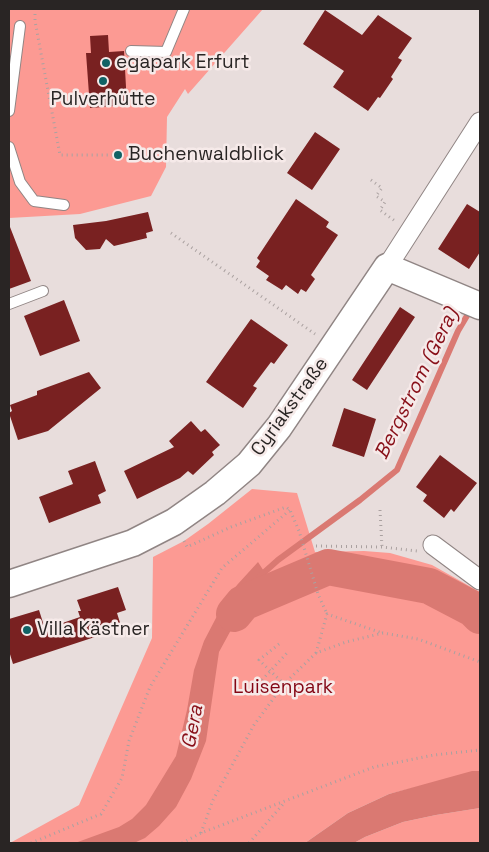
<!DOCTYPE html>
<html>
<head>
<meta charset="utf-8">
<style>
  body { margin:0 }
  #map { position:relative; width:489px; height:852px; overflow:hidden; background:#e8dddc; font-family:"Space Grotesk",sans-serif }
  canvas { display:block }
  .frame { position:absolute; inset:0; border:10px solid #292524; pointer-events:none }
</style>
</head>
<body>
<div id="map">
<canvas width="489" height="852"></canvas>
<div class="frame"></div>
</div>
<script>
const c = document.querySelector('canvas').getContext('2d');
c.lineJoin = 'round';
function paint(path, color) {
  c.fillStyle = color;
  c.fill(path, 'evenodd');
}
function poly(rows) {
  const path = new Path2D();
  for (const r of rows) {
    path.moveTo(r[0], r[1]);
    for (let i = 2; i < r.length; i += 2) path.lineTo(r[i], r[i + 1]);
  }
  return path;
}
function stroke(path, color, width, dash) {
  c.strokeStyle = color;
  c.lineWidth = width;
  c.lineCap = dash ? 'butt' : 'round';
  c.setLineDash(dash || []);
  c.stroke(path);
}
function drawText(font, color, halo, rows, align = 'center') {
  c.font = font + ' "Space Grotesk",sans-serif';
  c.lineWidth = 5;
  c.setLineDash([]);
  c.textBaseline = 'middle';
  c.strokeStyle = halo;
  c.fillStyle = color;
  for (const [text, x, y, turn = 0] of rows) {
    c.save();
    c.translate(x, y);
    c.rotate((+turn || 0) * Math.PI / 180);
    c.textAlign = isNaN(turn) ? turn : align;
    if (halo) c.strokeText(text, 0, 0);
    c.fillText(text, 0, 0);
    c.restore();
  }
}
paint(poly([
  [9,9,263,9,188,94,185,89,167,117,166,167,151,196,80,214,9,218],
  [252,489,297,493,315,552,364,551,390,553,432,565,480,592,480,771,389,794,348,813,305,843,10,843,79,805,152,638,153,557,184,541,208,524],
  [480,808,480,843,354,843,365,837,403,822,436,815]
]), '#fc9a93');
paint(poly([
  [258,562,276,590,246,611,231,630,219,652,206,741,191,779,176,807,159,826,145,838,134,843,75,843,119,827,132,819,146,805,176,756,187,710,194,670,204,641,216,618,237,585],
  [472,771,480,771,480,808,436,815,403,822,365,837,354,843,305,843,348,813,389,794]
]), '#da7972');
stroke(poly([
  [259,577,278,560,360,500,397,470,458,331,471,309]
]), '#da7972', 6);
stroke(poly([
  [234,614,243,603,328,567,429,586,473,609,480,616]
]), '#da7972', 36);
paint(poly([
  [325,10,362,35,378,15,412,38,398,58,402,60,391,77,393,79,380,98,378,97,368,111,333,87,344,71,303,44],
  [108,35,109,52,124,51,127,105,90,108,86,53,91,53,90,36],
  [315,132,340,149,312,190,287,173],
  [296,199,329,222,326,227,338,235,311,275,315,279,306,292,301,289,298,294,286,285,282,290,266,280,269,276,256,267,260,261,257,258],
  [467,204,480,212,480,252,469,269,438,249],
  [148,212,153,231,146,233,147,238,114,246,106,239,100,249,86,250,75,238,73,225,106,221],
  [9,227,10,227,31,281,9,289],
  [64,300,80,341,40,356,24,316],
  [400,307,415,317,367,390,352,380],
  [251,319,288,345,274,364,271,362,253,386,257,388,243,408,206,382],
  [89,372,101,388,48,431,18,440,9,413,12,411,10,405,37,395,37,391],
  [344,408,376,419,364,457,332,446],
  [191,421,201,432,205,429,220,445,212,452,214,455,193,475,188,471,180,478,137,499,124,471,174,447,169,441],
  [440,455,477,483,454,512,451,509,444,518,423,501,427,495,416,487],
  [95,461,106,491,98,495,101,503,49,523,39,497,73,484,68,471],
  [118,587,126,610,117,613,121,626,109,629,110,632,13,664,9,651,9,619,39,610,45,629,80,617,78,611,81,611,77,600]
]), '#792121');
const lane = poly([
  [131,51,166,52,184,9],
  [9,111,20,26],
  [9,147,20,182,34,201,64,205],
  [9,304,43,291]
]);
const street = poly([
  [387,267,480,122],
  [433,545,480,580]
]);
const secondary = poly([
  [9,584,133,543,174,522,215,493,249,464,279,427,387,267,480,306]
]);
stroke(lane, '#908584', 12);
stroke(street, '#908584', 21);
stroke(secondary, '#908584', 29);
stroke(poly([
  [35,9,35,21,60,155,118,155],
  [371,180,382,188,376,196,385,202,380,210,395,221],
  [171,233,315,334],
  [380,510,382,547],
  [184,541,187,547,231,527,286,507,290,510,299,531,318,594,327,614],
  [316,546,382,547,417,551],
  [279,644,259,660,284,684],
  [316,653,327,614,382,633],
  [262,680,287,653],
  [201,833,213,800,254,725,284,684,316,653,346,642,383,633,418,639,480,662],
  [31,843,101,814,122,778,129,741,150,687,222,568,290,510],
  [182,843,201,833,374,767,434,755,480,750],
  [249,843,285,802]
]), '#aaa1a0', 3, [1, 4]);
stroke(lane, '#fff', 10);
stroke(street, '#fff', 19);
stroke(secondary, '#fff', 26);
for (const [x, y, r, color] of [
  [106,63,5,"#106265"],
  [103,81,5,"#106265"],
  [118,155,5,"#106265"],
  [27,630,5,"#106265"]
]) {
  const dot = new Path2D();
  dot.arc(x, y, r, 0, 2 * Math.PI);
  c.fillStyle = color;
  c.fill(dot);
  stroke(dot, '#f6eae9', 2);
}
drawText('19px', '#292524', '#f6eae9', [
  ["egapark Erfurt",116,63],
  ["Pulverhütte",103,100,"center"],
  ["Buchenwaldblick",128,155],
  ["Villa Kästner",37,630]
], 'left');
drawText('19px', '#292524', '#f6eae9', [
  ["Cyriakstraße",290,407,-54]
]);
drawText('19px', '#830614', '#f6eae9', [
  ["Luisenpark",283,688]
]);
drawText('italic 20px', '#880f18', '#f6eae9', [
  ["Bergstrom (Gera)",417,384,-64],
  ["Gera",193,727,-79]
]);
</script>
</body>
</html>
